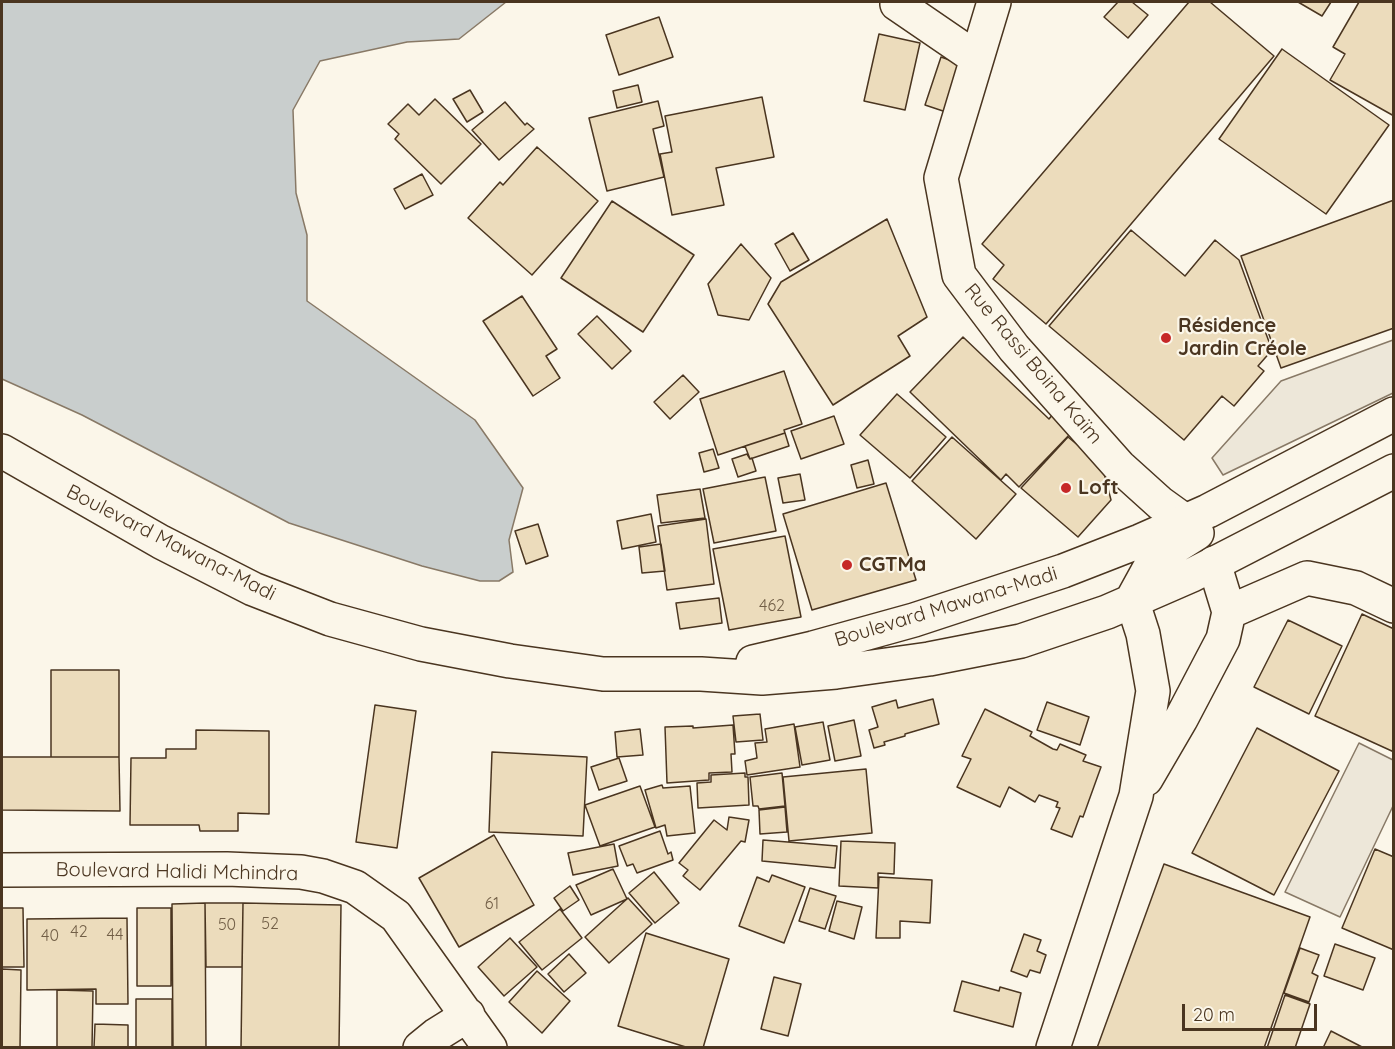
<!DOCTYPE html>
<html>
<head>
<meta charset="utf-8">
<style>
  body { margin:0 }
  #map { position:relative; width:1395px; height:1049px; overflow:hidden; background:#fbf6e9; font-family:Quicksand,sans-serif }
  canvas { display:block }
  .frame { position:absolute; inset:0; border:3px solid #4a3520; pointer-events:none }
  .scale { position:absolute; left:1182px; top:1004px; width:135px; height:27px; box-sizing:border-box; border:3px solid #4a3520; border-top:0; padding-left:8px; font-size:18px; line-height:21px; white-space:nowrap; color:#4a3520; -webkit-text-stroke:4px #fbf6e9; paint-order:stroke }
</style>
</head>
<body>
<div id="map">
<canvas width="1395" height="1049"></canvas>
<div class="frame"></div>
<div class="scale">20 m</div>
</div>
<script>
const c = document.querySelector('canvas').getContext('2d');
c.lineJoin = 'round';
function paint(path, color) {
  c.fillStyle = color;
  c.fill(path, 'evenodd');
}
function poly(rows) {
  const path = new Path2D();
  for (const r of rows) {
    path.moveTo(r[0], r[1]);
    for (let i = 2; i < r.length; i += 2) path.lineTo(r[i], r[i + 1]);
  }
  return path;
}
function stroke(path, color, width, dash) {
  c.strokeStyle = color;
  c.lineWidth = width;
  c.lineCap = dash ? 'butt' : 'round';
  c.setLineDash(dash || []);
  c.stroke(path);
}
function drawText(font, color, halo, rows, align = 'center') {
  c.font = font + ' Quicksand,sans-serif';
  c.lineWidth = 4.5;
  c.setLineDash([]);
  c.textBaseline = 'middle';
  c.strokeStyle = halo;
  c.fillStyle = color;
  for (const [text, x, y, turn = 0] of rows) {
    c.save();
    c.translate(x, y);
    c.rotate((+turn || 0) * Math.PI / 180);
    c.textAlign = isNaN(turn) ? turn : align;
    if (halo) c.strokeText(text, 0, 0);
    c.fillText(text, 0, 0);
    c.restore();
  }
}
const parking = poly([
  [1393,340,1393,393,1223,475,1212,458,1281,381,1393,340],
  [1359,743,1393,760,1393,806,1340,917,1285,892,1359,743]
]);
paint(parking, '#ede7d9');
stroke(parking, '#887966', 1.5);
const water = poly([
  [2,2,506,2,459,39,407,42,320,61,293,110,296,193,307,235,307,301,475,420,523,488,509,540,513,572,499,581,480,581,422,566,289,523,82,415,2,379,2,2]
]);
paint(water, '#c9cecd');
stroke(water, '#887966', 1.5);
const building = poly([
  [1118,2,1132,2,1148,15,1128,38,1104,17,1118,2],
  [1189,2,1210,2,1274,56,1046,324,993,279,1004,265,982,244,1189,2],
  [1298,2,1331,2,1322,16,1298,2],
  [1359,2,1394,2,1394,116,1330,80,1345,54,1333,47,1359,2],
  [659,17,673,57,619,75,606,35,659,17],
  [879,34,920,43,905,110,864,101,879,34],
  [1282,49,1389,125,1326,214,1219,139,1282,49],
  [941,57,961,64,946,112,925,105,941,57],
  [638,85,642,102,617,108,613,91,638,85],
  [470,90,483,112,467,122,453,99,470,90],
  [762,97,774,157,716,168,724,205,672,215,660,154,672,152,665,116,762,97],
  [435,99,481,144,441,184,395,139,399,134,388,124,408,104,419,115,435,99],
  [658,101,664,126,653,129,664,177,607,191,589,118,658,101],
  [505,102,525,125,527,123,534,129,499,160,472,130,505,102],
  [537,147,598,201,532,275,468,218,500,182,503,185,537,147],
  [422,174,433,195,405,209,394,189,422,174],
  [1394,200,1394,328,1281,368,1241,256,1394,200],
  [612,201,694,255,643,332,561,278,612,201],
  [887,219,927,317,898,336,910,356,833,405,768,304,781,282,887,219],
  [1131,230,1185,276,1215,240,1239,260,1272,350,1258,366,1264,371,1234,406,1222,396,1184,440,1049,326,1131,230],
  [793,233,809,260,790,271,775,244,793,233],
  [741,244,771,278,749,320,718,315,708,284,741,244],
  [522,296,557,349,546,356,560,378,533,396,483,321,522,296],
  [597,316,631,351,612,369,578,334,597,316],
  [963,337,1049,419,1053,414,1072,432,1019,487,1006,474,1001,480,910,392,963,337],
  [784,371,802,424,784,430,785,433,718,455,700,399,784,371],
  [683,375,699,392,670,419,654,402,683,375],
  [897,394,946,437,910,478,860,435,897,394],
  [834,416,844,444,801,459,791,431,834,416],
  [785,433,789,446,750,459,745,446,785,433],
  [952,437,1016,494,976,539,912,481,952,437],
  [1068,437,1102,465,1111,500,1078,537,1021,488,1068,437],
  [713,449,719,468,704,472,699,453,713,449],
  [747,454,750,459,752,458,756,471,738,477,732,459,747,454],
  [868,460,874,484,857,488,851,465,868,460],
  [800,474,805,500,783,503,778,478,800,474],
  [765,477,776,531,714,543,703,489,765,477],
  [886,483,916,580,812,610,783,514,886,483],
  [700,489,705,518,661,523,657,495,700,489],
  [651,514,656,542,622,549,617,521,651,514],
  [706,519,714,584,667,590,658,526,706,519],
  [538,524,548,556,526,564,515,531,538,524],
  [785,536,801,617,729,630,713,549,785,536],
  [661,544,665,571,642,573,639,547,661,544],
  [719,598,722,623,680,629,676,603,719,598],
  [1362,614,1394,629,1394,752,1315,716,1362,614],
  [1288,620,1342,646,1309,714,1254,687,1288,620],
  [51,670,119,670,119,757,51,757,51,670],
  [933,699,939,724,905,734,905,736,884,742,885,745,874,748,869,730,878,727,872,707,896,700,898,708,933,699],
  [1047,702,1089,717,1080,745,1037,730,1047,702],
  [375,705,416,711,397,848,356,842,375,705],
  [985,709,1032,732,1030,736,1053,749,1057,750,1060,744,1086,755,1083,761,1101,767,1083,817,1080,816,1072,837,1051,829,1060,808,1056,807,1058,802,1039,795,1035,802,1009,787,1000,807,957,787,971,759,962,756,985,709],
  [760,714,763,740,736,742,733,716,760,714],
  [854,720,861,756,835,761,828,726,854,720],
  [823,722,830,760,802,765,795,727,823,722],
  [794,724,800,767,747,775,745,761,757,758,755,743,767,742,765,729,794,724],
  [733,725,735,754,731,754,732,772,709,773,709,780,667,783,665,727,693,726,693,728,733,725],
  [1257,728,1339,771,1274,895,1192,853,1257,728],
  [640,729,643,755,617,757,615,732,640,729],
  [196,730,269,731,269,814,238,813,238,831,200,831,199,825,130,825,131,758,166,758,166,749,196,749,196,730],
  [492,752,587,757,583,836,489,832,492,752],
  [2,757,119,757,120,811,2,810,2,757],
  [619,758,627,781,599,790,591,767,619,758],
  [866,769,872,833,789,841,783,777,866,769],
  [745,773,745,777,748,777,749,805,698,808,697,783,711,782,711,775,745,773],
  [782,773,785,806,759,809,758,806,753,806,750,777,782,773],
  [662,785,663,788,690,786,695,833,667,836,665,825,656,828,645,790,662,785],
  [640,786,655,827,600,846,585,805,640,786],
  [785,807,787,832,760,834,759,810,785,807],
  [729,817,749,820,745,842,741,841,700,890,683,876,688,870,679,863,714,820,727,830,729,817],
  [660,831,668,854,671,852,673,860,637,873,633,864,627,866,619,846,660,831],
  [494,835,534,905,459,947,419,878,494,835],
  [763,840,837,846,835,868,762,861,763,840],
  [841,841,895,843,894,874,878,873,878,888,839,886,841,841],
  [614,844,618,866,573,875,568,853,614,844],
  [1375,849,1394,857,1394,950,1342,928,1375,849],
  [1164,864,1310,917,1264,1048,1097,1048,1164,864],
  [613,869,627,899,591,915,576,885,613,869],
  [654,872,679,903,655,923,629,893,654,872],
  [772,875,805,887,784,943,739,926,757,877,769,882,772,875],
  [879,877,932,880,930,923,900,921,900,938,876,938,879,877],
  [570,886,579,900,563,911,554,898,570,886],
  [810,888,836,896,825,929,799,921,810,888],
  [628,898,652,924,609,963,585,937,628,898],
  [837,901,862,907,854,939,829,931,837,901],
  [205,903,243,903,242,967,206,967,205,903],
  [205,903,206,1048,173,1048,172,904,205,903],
  [243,903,341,905,339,1048,241,1048,243,903],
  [2,908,23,908,24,967,2,967,2,908],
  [137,908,171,908,171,986,137,986,137,908],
  [560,909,582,938,542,970,519,942,560,909],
  [127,918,128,1004,96,1004,96,989,27,990,27,919,127,918],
  [646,933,729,959,703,1048,689,1048,618,1026,646,933],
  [1024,934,1041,940,1037,951,1046,955,1040,973,1030,970,1027,977,1011,971,1024,934],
  [510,938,537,967,504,996,478,967,510,938],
  [1335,944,1375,958,1363,990,1324,976,1335,944],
  [1300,948,1319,955,1312,973,1318,976,1309,1002,1284,993,1300,948],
  [569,954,586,973,564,992,548,974,569,954],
  [2,969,21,970,20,1048,2,1048,2,969],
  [537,971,570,1001,542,1033,509,1002,537,971],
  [774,977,801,984,788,1036,761,1029,774,977],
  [962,981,999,991,1000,987,1021,993,1013,1027,954,1011,962,981],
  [57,990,93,991,92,1048,57,1048,57,990],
  [1285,995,1310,1004,1295,1048,1267,1048,1285,995],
  [136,999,172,999,172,1048,136,1048,136,999],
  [95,1024,128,1025,128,1048,94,1048,95,1024],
  [1331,1031,1364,1048,1323,1048,1331,1031]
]);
paint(building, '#ecdcbc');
stroke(building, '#4a3520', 1.5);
const minor = poly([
  [898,2,897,4,976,58],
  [994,2,941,178,959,275,1014,348,1119,466,1160,503,1185,521],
  [1229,612,1307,578,1356,588,1394,606],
  [1146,779,1181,719,1223,639,1229,612,1214,563],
  [2,870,227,869,301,872,323,876,355,887,396,916,490,1048],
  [420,1048,436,1035,468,1015],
  [1053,1048,1136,796,1153,691,1143,634,1132,600]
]);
const major = poly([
  [2,451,161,542,253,589,330,619,421,644,510,661,603,674,701,674,762,678,836,672,929,659,1021,641,1107,612,1192,575,1394,471],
  [1132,600,1154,560,1197,533],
  [753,662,813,648,914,620,1063,571,1140,541,1208,511,1394,414]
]);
stroke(minor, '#4a3520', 36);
stroke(major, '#4a3520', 36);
stroke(minor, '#fbf6e9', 33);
stroke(major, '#fbf6e9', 33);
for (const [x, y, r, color] of [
  [1166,338,6,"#c62828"],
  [1066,488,6,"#c62828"],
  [847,565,6,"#c62828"]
]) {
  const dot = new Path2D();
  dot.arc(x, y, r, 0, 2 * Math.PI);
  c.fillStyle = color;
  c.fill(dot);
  stroke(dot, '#fbf6e9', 2);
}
drawText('16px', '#725f47', null, [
  ["462",772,606],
  ["61",492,904],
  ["52",270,924],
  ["50",227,925],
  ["42",79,932],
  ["44",115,935],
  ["40",50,936]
]);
drawText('bold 20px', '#4a3520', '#fbf6e9', [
  ["Résidence",1178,326],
  ["Jardin Créole",1178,349],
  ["Loft",1078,488],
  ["CGTMa",859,565]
], 'left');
drawText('20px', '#4a3520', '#fbf6e9', [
  ["Rue Rassi Boina Kaïm",1033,364,50],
  ["Boulevard Mawana-Madi",171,543,27],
  ["Boulevard Mawana-Madi",946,607,-17],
  ["Boulevard Halidi Mchindra",177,872,1]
]);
</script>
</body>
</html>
